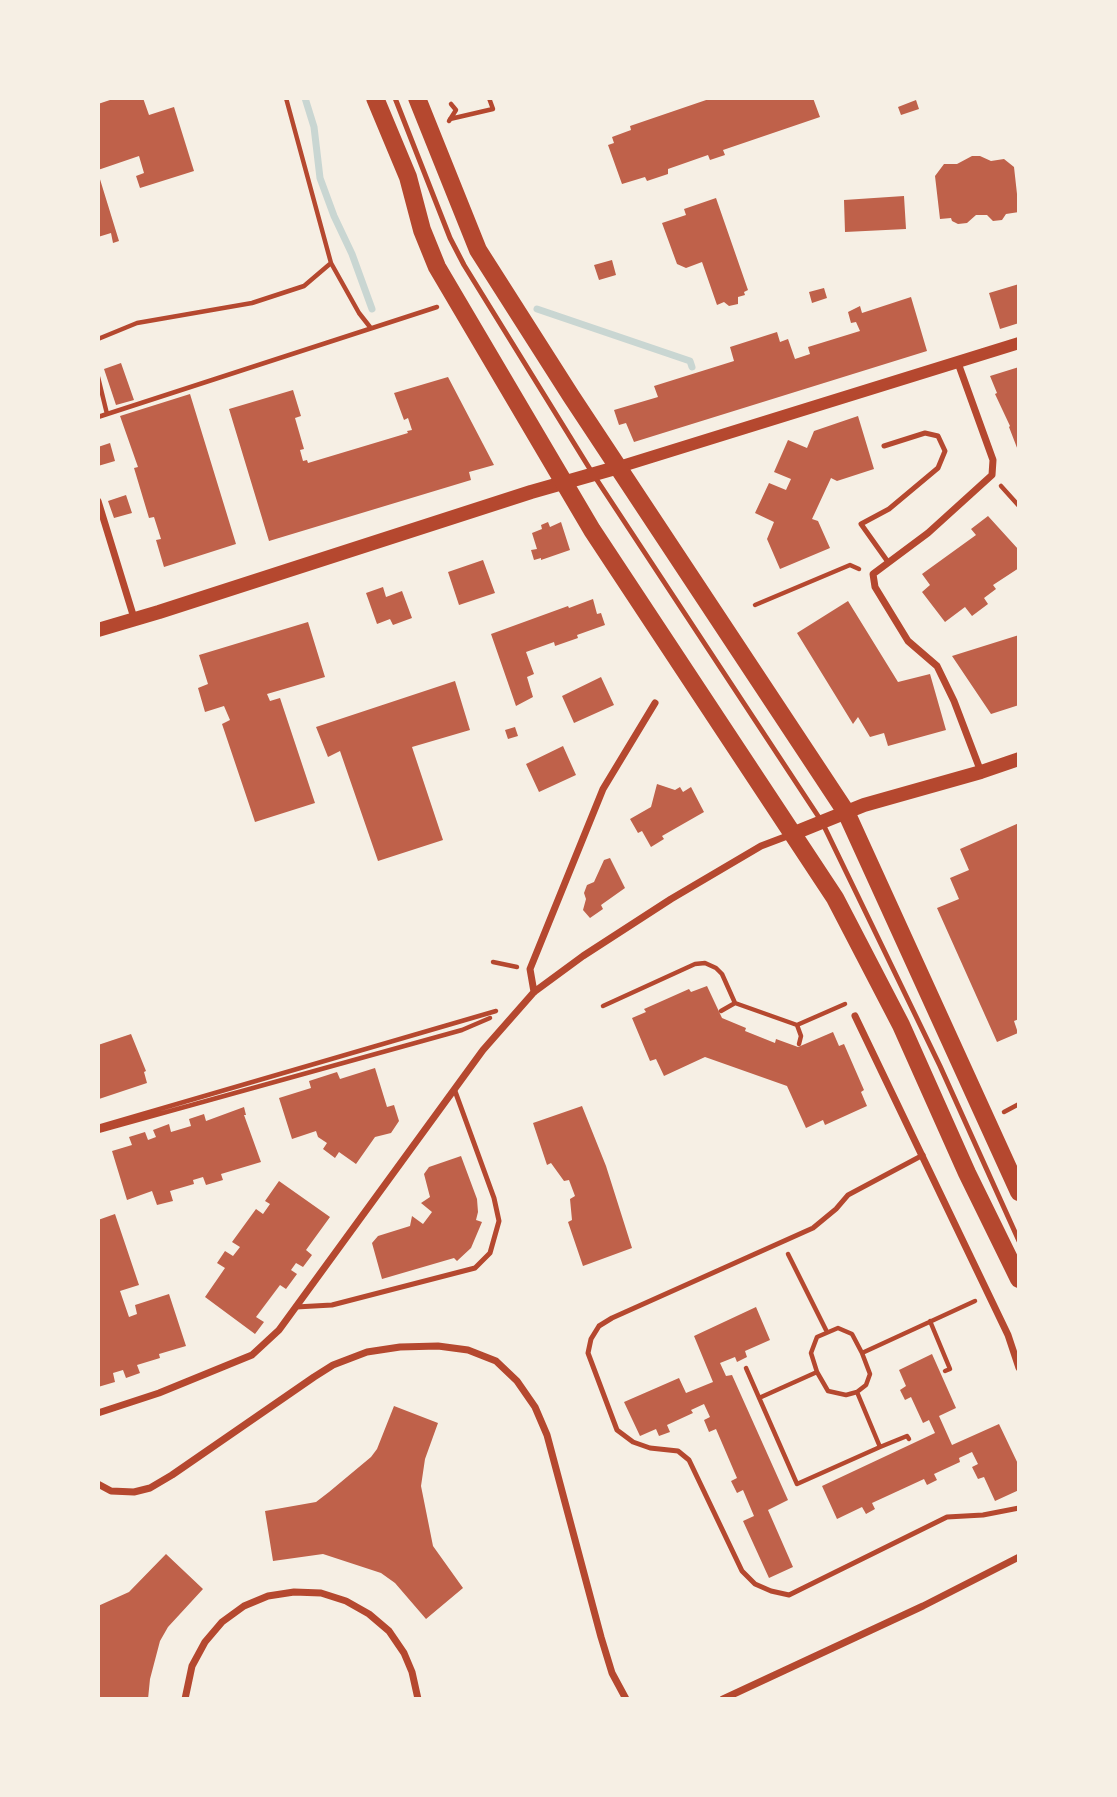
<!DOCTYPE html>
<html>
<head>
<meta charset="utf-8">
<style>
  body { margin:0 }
  #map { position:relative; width:1117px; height:1797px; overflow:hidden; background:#f6efe4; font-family:"Archivo Narrow",sans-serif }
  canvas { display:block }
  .frame { position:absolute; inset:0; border:100px solid #f6efe4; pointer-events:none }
</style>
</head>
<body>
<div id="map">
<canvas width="1117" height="1797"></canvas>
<div class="frame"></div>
</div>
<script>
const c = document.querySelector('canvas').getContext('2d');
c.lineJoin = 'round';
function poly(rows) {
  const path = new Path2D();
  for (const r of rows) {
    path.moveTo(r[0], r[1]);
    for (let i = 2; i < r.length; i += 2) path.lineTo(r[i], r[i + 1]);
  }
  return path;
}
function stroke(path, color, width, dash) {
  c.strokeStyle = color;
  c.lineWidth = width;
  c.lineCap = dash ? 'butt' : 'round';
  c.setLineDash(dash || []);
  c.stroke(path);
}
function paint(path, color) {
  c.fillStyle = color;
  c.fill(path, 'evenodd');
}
stroke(poly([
  [305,98,314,127,320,178,334,216,352,254,372,309],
  [537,309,690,361,692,367]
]), '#c9d6d2', 7);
paint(poly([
  [116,98,143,98,149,115,174,107,194,171,140,188,136,176,144,173,139,156,98,170,98,104],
  [712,98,813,98,820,117,723,150,725,155,710,160,708,155,668,169,668,174,647,181,645,177,622,184,608,145,614,143,612,137,631,130,630,126],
  [916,100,919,109,901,115,898,107],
  [972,156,980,156,991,161,1004,159,1014,167,1019,212,1006,214,1002,220,993,221,987,215,976,215,967,223,958,224,952,221,951,218,940,219,935,176,944,164,957,164],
  [99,176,119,241,113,243,111,233,98,237],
  [904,196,906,229,845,232,844,200],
  [716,198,748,290,744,292,745,295,738,297,738,304,729,306,724,302,717,305,702,262,686,268,677,264,662,223,686,215,684,209],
  [612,260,616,275,599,280,594,265],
  [1019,284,1019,323,1000,329,989,293],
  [824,288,827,298,812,303,809,292],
  [911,297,927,351,634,442,626,423,619,425,614,410,658,397,654,386,734,361,730,347,777,332,780,342,788,339,795,359,810,354,808,347,860,331,856,322,851,323,848,312,860,306,862,313],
  [121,363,134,400,116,405,104,369],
  [1019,367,1019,453,1009,427,1010,426,995,394,997,393,990,376],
  [448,377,494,465,469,472,471,480,269,541,229,409,293,390,301,416,295,418,304,449,300,450,303,461,307,460,308,463,408,433,407,431,412,430,408,418,404,420,394,393],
  [190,394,236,544,164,567,156,540,161,539,154,517,149,518,134,468,138,467,120,416],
  [858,416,874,469,837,481,831,478,812,519,818,521,830,548,780,569,767,539,774,522,755,513,769,483,786,490,791,479,774,472,788,440,807,448,814,431],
  [110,443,115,461,98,466,98,447],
  [126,495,132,513,114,518,108,501],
  [988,516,1018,549,1019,548,1019,568,993,585,996,589,984,598,988,604,972,616,965,607,945,622,922,592,930,585,922,574,976,535,971,529],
  [548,522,550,527,561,522,570,550,541,560,541,558,534,560,531,550,537,549,532,533,542,529,541,525],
  [483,560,495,593,459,605,448,572],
  [383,587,386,597,402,591,412,618,393,625,390,619,377,624,366,593],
  [593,599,597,614,601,613,605,625,577,635,578,638,555,646,554,642,526,652,534,674,527,677,533,697,516,706,491,634,568,606,569,608],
  [848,601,898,682,930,674,946,730,888,746,884,733,870,737,858,717,853,724,797,633],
  [308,622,325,677,267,694,270,701,280,698,315,803,255,822,222,724,230,720,224,706,205,712,198,688,208,684,199,655],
  [1019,635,1019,705,991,714,952,656],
  [601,677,614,705,574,723,562,696],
  [455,681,470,730,412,747,443,840,378,861,340,751,328,757,316,727],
  [515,727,518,736,508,739,505,730],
  [563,746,576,775,539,792,526,764],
  [657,784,675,790,680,787,683,792,691,787,704,812,662,836,664,839,651,847,642,831,638,833,630,819,651,807],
  [1019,823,1019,1019,1014,1021,1018,1033,997,1042,937,908,959,899,950,878,969,870,960,849],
  [610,858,625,888,601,905,603,909,590,918,583,910,586,899,584,893,587,885,594,882,604,860],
  [707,986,722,1018,746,1028,745,1031,775,1043,776,1039,798,1047,833,1032,839,1046,844,1044,864,1090,861,1092,867,1106,825,1125,823,1120,806,1128,787,1086,705,1057,664,1076,656,1059,650,1061,632,1018,646,1012,644,1009,689,989,691,992],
  [131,1034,146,1071,144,1072,147,1083,99,1099,98,1045],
  [375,1068,387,1107,394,1105,399,1121,391,1133,375,1137,356,1164,339,1152,335,1158,323,1149,327,1143,318,1137,316,1131,292,1139,279,1098,311,1088,309,1081,337,1072,340,1079],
  [582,1106,606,1166,632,1248,583,1266,568,1222,572,1220,570,1199,575,1196,569,1180,564,1181,551,1163,547,1165,533,1123],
  [244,1107,246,1115,244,1115,261,1162,221,1174,223,1180,206,1185,203,1177,193,1180,194,1184,170,1191,173,1201,157,1205,152,1191,127,1200,112,1151,132,1145,129,1137,145,1132,148,1140,156,1137,153,1130,169,1124,171,1132,191,1126,189,1119,204,1114,206,1121],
  [461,1156,477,1199,478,1212,476,1220,482,1222,471,1248,457,1261,454,1258,382,1279,372,1243,378,1236,410,1226,412,1216,423,1224,432,1212,421,1203,430,1197,424,1174,429,1167],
  [279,1181,330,1217,306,1250,312,1255,303,1267,296,1263,291,1270,297,1274,286,1289,280,1285,256,1317,264,1322,255,1334,205,1297,225,1268,217,1263,225,1251,233,1256,240,1247,232,1242,256,1209,263,1214,270,1204,265,1201],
  [115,1214,139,1285,120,1291,129,1317,137,1314,135,1305,169,1294,186,1346,159,1354,160,1358,137,1365,140,1373,126,1378,123,1370,113,1373,115,1382,98,1387,98,1220],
  [756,1307,770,1340,745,1351,747,1357,737,1362,735,1357,720,1363,726,1376,732,1375,788,1500,768,1510,793,1567,769,1578,743,1521,754,1516,743,1490,737,1493,731,1481,737,1478,716,1429,709,1432,704,1420,710,1417,704,1404,691,1410,693,1413,667,1425,670,1432,659,1436,656,1429,640,1436,624,1402,679,1378,686,1393,713,1382,694,1336],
  [932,1354,956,1408,939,1416,952,1445,999,1424,1019,1466,1019,1490,995,1501,984,1477,978,1479,972,1467,978,1464,972,1452,959,1458,960,1462,934,1474,937,1480,927,1485,924,1479,872,1503,875,1509,866,1514,862,1507,837,1519,822,1486,935,1433,929,1420,923,1423,911,1397,905,1400,900,1390,906,1386,899,1370],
  [394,1406,438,1423,425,1459,421,1486,433,1546,463,1588,426,1619,395,1583,381,1573,323,1554,273,1561,265,1511,316,1502,329,1492,371,1457,377,1449],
  [166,1554,203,1589,168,1627,160,1641,150,1679,148,1699,98,1699,98,1606,129,1592]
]), '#bf614a');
stroke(poly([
  [286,98,331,263,359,313,370,327],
  [450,119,493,109,489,98],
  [449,121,456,110,451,104],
  [98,339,137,323,252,303,304,286,331,263],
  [98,377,107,414],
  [98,417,437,307],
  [1001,486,1019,506],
  [755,605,850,565,859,569],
  [493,962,517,967],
  [603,1006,695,964,705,963,716,968,722,974,735,1003,797,1025,845,1004],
  [721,1011,735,1003],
  [797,1025,801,1036,799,1044],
  [1004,1112,1019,1104],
  [98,1127,496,1011],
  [98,1131,462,1030,490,1018],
  [788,1254,827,1332],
  [930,1321,950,1369,945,1371],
  [746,1368,797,1484,880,1447,857,1392,866,1385,870,1374,862,1353,975,1301],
  [857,1392,846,1395,828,1391,817,1372,811,1353,817,1337,838,1328,852,1334,862,1353],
  [759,1398,817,1372],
  [880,1447,907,1436,909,1439]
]), '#b5482f', 4.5);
stroke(poly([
  [395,98,450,238,464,265,593,474,822,822,940,1066,1019,1241],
  [884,446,925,433,938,436,945,451,938,468,889,509,861,524,888,562],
  [923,1155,848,1195,836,1209,813,1228,612,1318,599,1326,591,1339,588,1353,617,1430,633,1442,650,1448,678,1451,689,1460,742,1571,755,1584,771,1591,789,1595,947,1517,983,1515,1019,1508],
  [296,1307,332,1305,475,1268,490,1253,499,1221,494,1198,455,1091]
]), '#b5482f', 5);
stroke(poly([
  [958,363,993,460,992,475,928,533,873,574,875,587,908,641,937,666,954,701,981,772],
  [98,501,134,618],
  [534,992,530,969,603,789,655,703],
  [855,1016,1008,1335,1019,1368],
  [98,1413,159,1393,252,1355,279,1330,483,1050,534,992,583,956,671,899,761,846,790,835],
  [98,1484,111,1491,134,1492,150,1488,172,1475,314,1377,333,1365,367,1352,400,1347,438,1346,468,1350,496,1361,517,1381,535,1407,547,1435,601,1637,612,1673,626,1699],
  [185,1699,192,1666,205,1642,222,1622,244,1606,268,1596,294,1592,321,1593,346,1601,369,1614,389,1631,404,1653,412,1672,418,1699],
  [723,1699,923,1606,1019,1557]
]), '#b5482f', 7);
stroke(poly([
  [619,467,1019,343]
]), '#b5482f', 12);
stroke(poly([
  [98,630,159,612,531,492,619,467],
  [792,834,864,805,981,772,1019,759]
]), '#b5482f', 14);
stroke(poly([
  [375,98,408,177,422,230,437,267,592,530,835,898,901,1025,967,1173,1019,1279],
  [417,98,478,250,571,396,846,812,1019,1192]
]), '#b5482f', 18);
</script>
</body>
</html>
